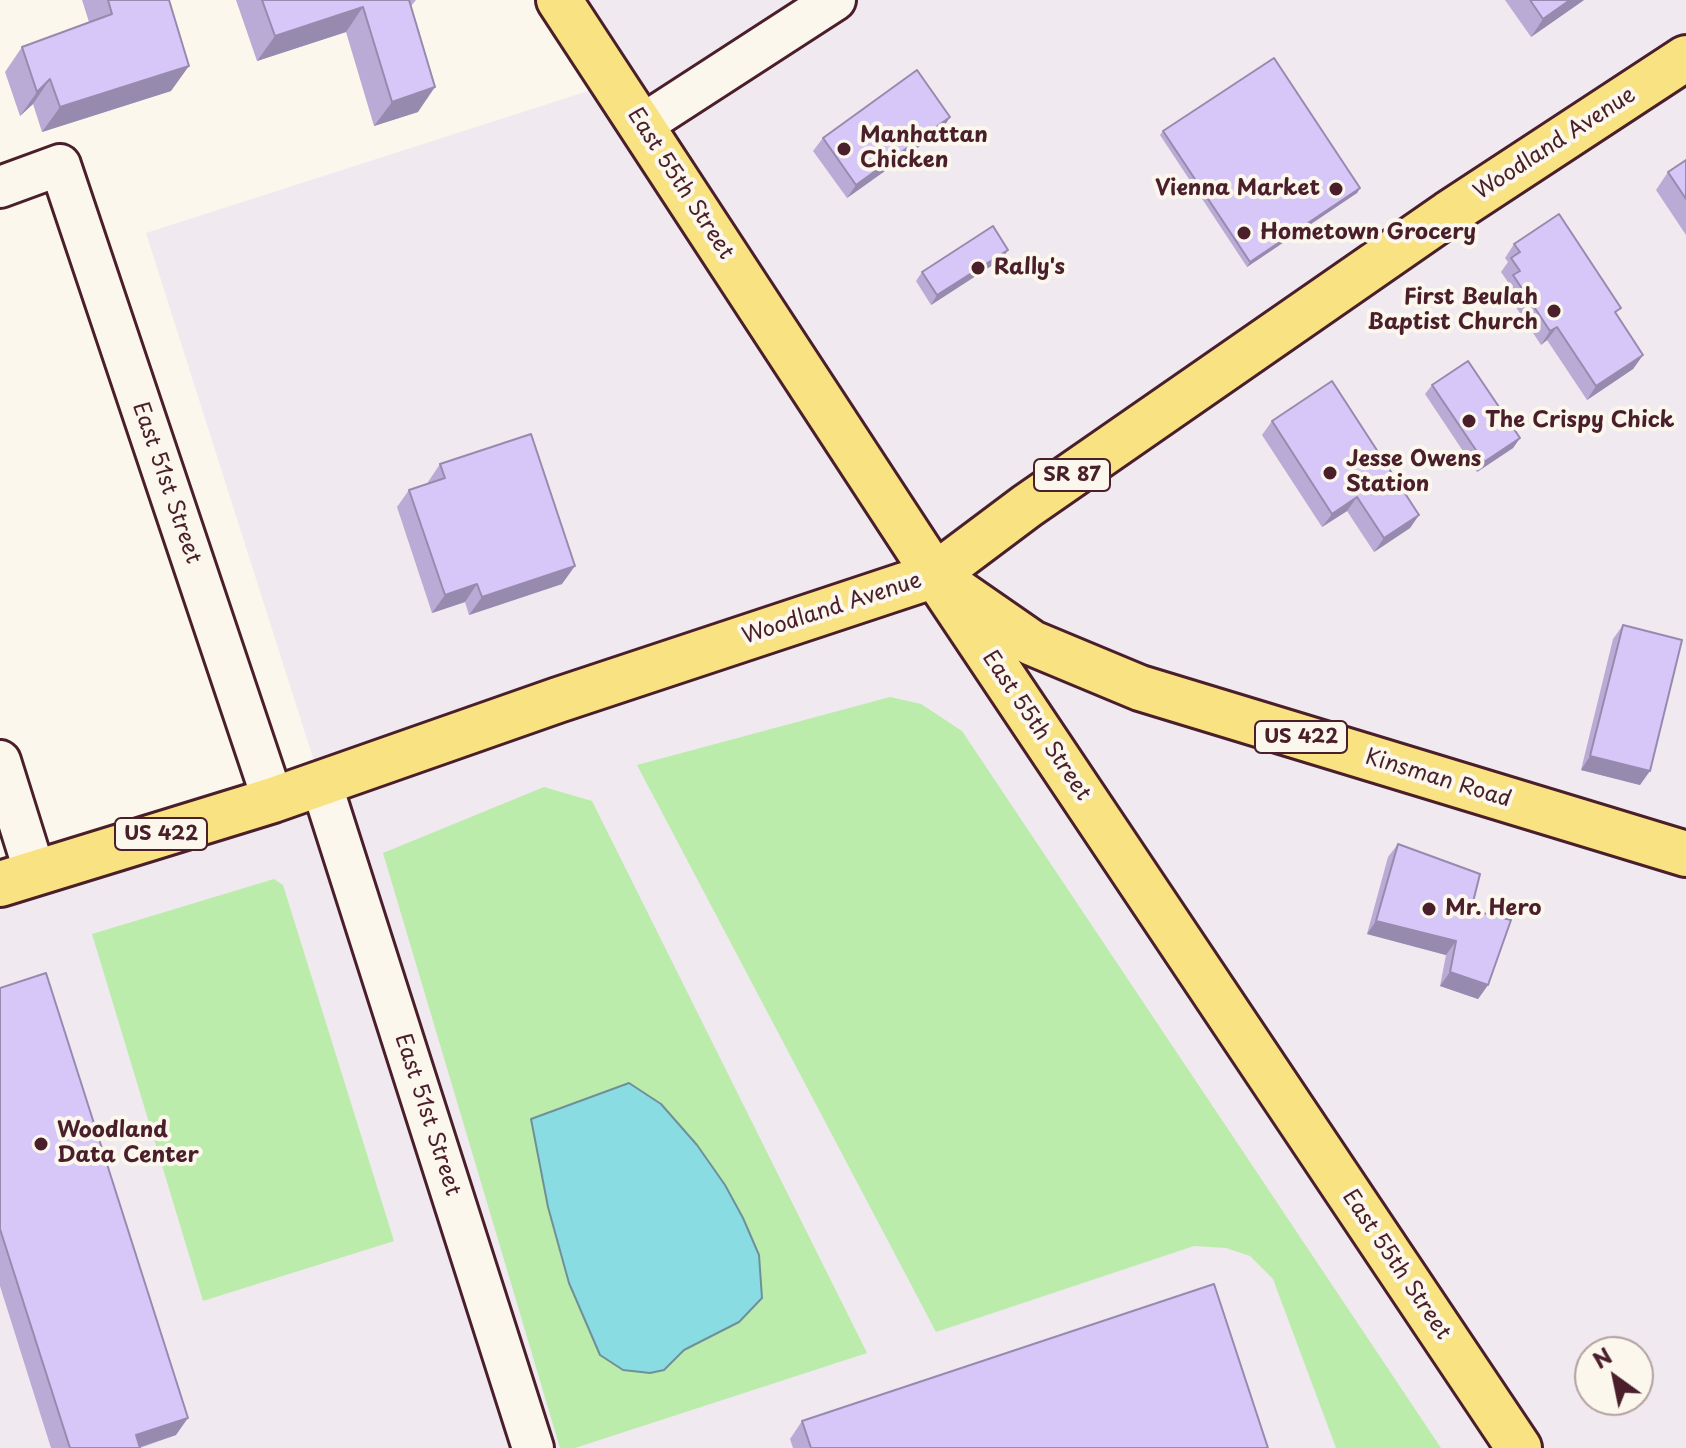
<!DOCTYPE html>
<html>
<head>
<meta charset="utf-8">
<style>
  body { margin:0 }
  #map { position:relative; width:1686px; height:1448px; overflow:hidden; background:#fbf7ec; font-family:"Playpen Sans",sans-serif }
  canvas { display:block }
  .north { position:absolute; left:1574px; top:1336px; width:80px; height:80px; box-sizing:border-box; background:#fbf7ec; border:2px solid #b4a19f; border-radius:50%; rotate:327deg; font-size:22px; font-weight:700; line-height:32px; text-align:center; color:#4a1f2b }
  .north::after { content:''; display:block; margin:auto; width:28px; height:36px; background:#4a1f2b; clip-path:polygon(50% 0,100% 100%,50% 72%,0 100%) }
</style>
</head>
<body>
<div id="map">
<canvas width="1686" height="1448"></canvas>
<div class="north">N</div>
</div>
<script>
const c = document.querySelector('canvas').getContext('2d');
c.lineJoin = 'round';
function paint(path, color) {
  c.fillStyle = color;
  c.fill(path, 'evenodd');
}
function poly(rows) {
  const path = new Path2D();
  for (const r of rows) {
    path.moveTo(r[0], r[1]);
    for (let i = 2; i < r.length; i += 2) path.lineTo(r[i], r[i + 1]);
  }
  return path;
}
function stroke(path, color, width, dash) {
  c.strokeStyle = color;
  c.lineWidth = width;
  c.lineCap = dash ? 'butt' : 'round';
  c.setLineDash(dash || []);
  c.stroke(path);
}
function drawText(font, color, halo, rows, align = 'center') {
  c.font = font + ' "Playpen Sans",sans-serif';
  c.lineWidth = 8;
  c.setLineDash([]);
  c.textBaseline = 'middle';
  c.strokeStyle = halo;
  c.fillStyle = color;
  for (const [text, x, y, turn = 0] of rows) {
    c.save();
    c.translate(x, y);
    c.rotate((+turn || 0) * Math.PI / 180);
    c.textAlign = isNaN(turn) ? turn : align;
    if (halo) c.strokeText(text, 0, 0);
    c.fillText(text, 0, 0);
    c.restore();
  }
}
paint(poly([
  [559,0,1686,0,1686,1448,0,1448,0,884,321,783,146,233,613,83],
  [1590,1352,1638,1352,1638,1400,1590,1400]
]), '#f0e9f0');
paint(poly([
  [890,697,921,704,962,731,1441,1448,1336,1448,1273,1279,1250,1256,1226,1248,1194,1246,936,1332,637,765],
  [544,787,592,801,867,1353,575,1448,560,1448,383,853],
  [274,879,283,885,394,1241,203,1301,92,934]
]), '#bbecab');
const water = poly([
  [629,1083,661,1104,697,1145,725,1185,743,1218,759,1255,762,1298,739,1322,684,1350,664,1370,650,1373,623,1370,600,1355,569,1283,548,1207,531,1119,629,1083]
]);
paint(water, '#8adce3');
stroke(water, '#709099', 2);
const street = poly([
  [642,125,835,0],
  [0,187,60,165,273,800],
  [0,761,35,873],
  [321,783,533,1448]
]);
const primary = poly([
  [559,0,935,575,1519,1448],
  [957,591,1032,643,1140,688,1686,854],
  [0,884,273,800,558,700,935,575,1027,506,1448,214,1686,58]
]);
stroke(street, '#4a1f2b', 46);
stroke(primary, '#4a1f2b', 50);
stroke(street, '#fbf7ec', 40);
stroke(primary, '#f8e281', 44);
paint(poly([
  [82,0,169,0,171,91,42,132,33,104,20,116,5,72,22,47,89,22],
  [236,0,416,0,411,6,418,112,374,126,346,32,257,61],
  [1505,0,1584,0,1531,37],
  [950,117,941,131,847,198,813,151,823,138],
  [1163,131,1360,188,1357,193,1247,267,1160,135],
  [1686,160,1686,235,1656,190,1668,172],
  [1514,244,1616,315,1643,355,1633,369,1587,400,1547,340,1541,345,1504,289,1508,282,1501,272,1508,262,1505,258],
  [1002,259,931,305,916,281,922,272],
  [1432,385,1520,438,1513,448,1477,472,1425,394],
  [1272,421,1419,515,1410,528,1374,552,1347,511,1322,527,1262,435],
  [440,464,562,584,469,615,465,602,432,613,397,507,409,490,428,483,428,482],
  [1623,625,1640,785,1581,770,1613,639],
  [1398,844,1471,910,1488,985,1478,999,1440,986,1446,955,1367,934,1388,857],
  [0,988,176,1435,140,1448,51,1448,0,1286],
  [802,1421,1268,1448,793,1448,790,1439]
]), '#b9abd5');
paint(poly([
  [1570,0,1584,0,1531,37,1543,19],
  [363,7,346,32,257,61,275,36],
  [189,66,171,91,42,132,60,107],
  [50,79,33,104,20,116,37,92],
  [435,87,418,112,374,126,392,102],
  [950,117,941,131,847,198,856,185],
  [1360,188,1357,193,1247,267,1250,262],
  [1008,250,1002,259,931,305,937,295],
  [1557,327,1547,340,1541,345,1550,331],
  [1643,355,1633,369,1587,400,1596,386],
  [1520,438,1513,448,1477,472,1484,462],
  [1357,497,1347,511,1322,527,1332,514],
  [1419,515,1410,528,1374,552,1384,538],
  [575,566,562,584,469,615,482,597],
  [477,584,465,602,432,613,445,595],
  [1590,756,1650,771,1640,785,1581,770],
  [1376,921,1456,941,1446,955,1367,934],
  [1450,972,1488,985,1478,999,1440,986],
  [188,1418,176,1435,137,1448,136,1435]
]), '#968bae');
const building = poly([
  [108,0,169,0,189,66,60,107,50,79,37,92,22,47,112,14,108,0],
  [262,0,409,0,435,87,392,102,363,7,275,36,262,0],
  [1530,0,1570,0,1543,19,1530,0],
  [1274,58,1360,188,1250,262,1163,131,1274,58],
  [917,70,950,117,856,185,823,138,917,70],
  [1686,160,1686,199,1668,172,1686,160],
  [1559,214,1621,308,1615,312,1643,355,1596,386,1557,327,1550,331,1513,275,1520,271,1511,258,1520,252,1514,244,1559,214],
  [993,226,1008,250,937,295,922,272,993,226],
  [1468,361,1520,438,1484,462,1432,385,1468,361],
  [1332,381,1419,515,1384,538,1357,497,1332,514,1272,421,1332,381],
  [531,434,575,566,482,597,477,584,445,595,409,490,445,478,440,464,531,434],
  [1623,625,1682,640,1650,771,1590,756,1623,625],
  [1398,844,1480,874,1471,910,1511,920,1488,985,1450,972,1456,941,1376,921,1398,844],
  [46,973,188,1418,136,1435,140,1448,70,1448,0,1229,0,988,46,973],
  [1214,1284,1268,1448,811,1448,802,1421,1214,1284]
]);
paint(building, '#d7c7f8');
stroke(building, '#968bae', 2);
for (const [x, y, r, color] of [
  [844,149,8,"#4a1f2b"],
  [1336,189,8,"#4a1f2b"],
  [1244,233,8,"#4a1f2b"],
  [978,268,8,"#4a1f2b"],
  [1554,311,8,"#4a1f2b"],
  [1469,421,8,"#4a1f2b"],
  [1330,473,8,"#4a1f2b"],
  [1429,909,8,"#4a1f2b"],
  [41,1144,8,"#4a1f2b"]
]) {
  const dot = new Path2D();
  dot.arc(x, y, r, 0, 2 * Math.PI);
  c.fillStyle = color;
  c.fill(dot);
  stroke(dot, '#fbf7ec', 3);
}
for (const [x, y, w] of [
  [1072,475,76],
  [1301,737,92],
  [161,834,92]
]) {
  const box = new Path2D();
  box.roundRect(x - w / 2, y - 16, w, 32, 6);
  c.fillStyle = '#fbf7ec';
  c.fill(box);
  stroke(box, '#4a1f2b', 2);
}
drawText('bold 20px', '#4a1f2b', null, [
  ["SR 87",1072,475],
  ["US 422",1301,737],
  ["US 422",161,834]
]);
drawText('bold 22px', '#4a1f2b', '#fbf7ec', [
  ["Manhattan",860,136],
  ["Chicken",860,161],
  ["Vienna Market",1320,189,"right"],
  ["Hometown Grocery",1260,233],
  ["Rally's",994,268],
  ["First Beulah",1538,298,"right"],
  ["Baptist Church",1538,323,"right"],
  ["The Crispy Chick",1485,421],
  ["Jesse Owens",1346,460],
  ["Station",1346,485],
  ["Mr. Hero",1445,909],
  ["Woodland",57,1131],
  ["Data Center",57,1156]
], 'left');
drawText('22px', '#4a1f2b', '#fbf7ec', [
  ["Woodland Avenue",1555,144,-33],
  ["East 55th Street",680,184,57],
  ["East 51st Street",166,483,71],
  ["Woodland Avenue",832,609,-18],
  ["East 55th Street",1036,726,56],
  ["Kinsman Road",1438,779,17],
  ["East 51st Street",427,1115,72],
  ["East 55th Street",1396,1265,56]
]);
</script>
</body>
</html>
